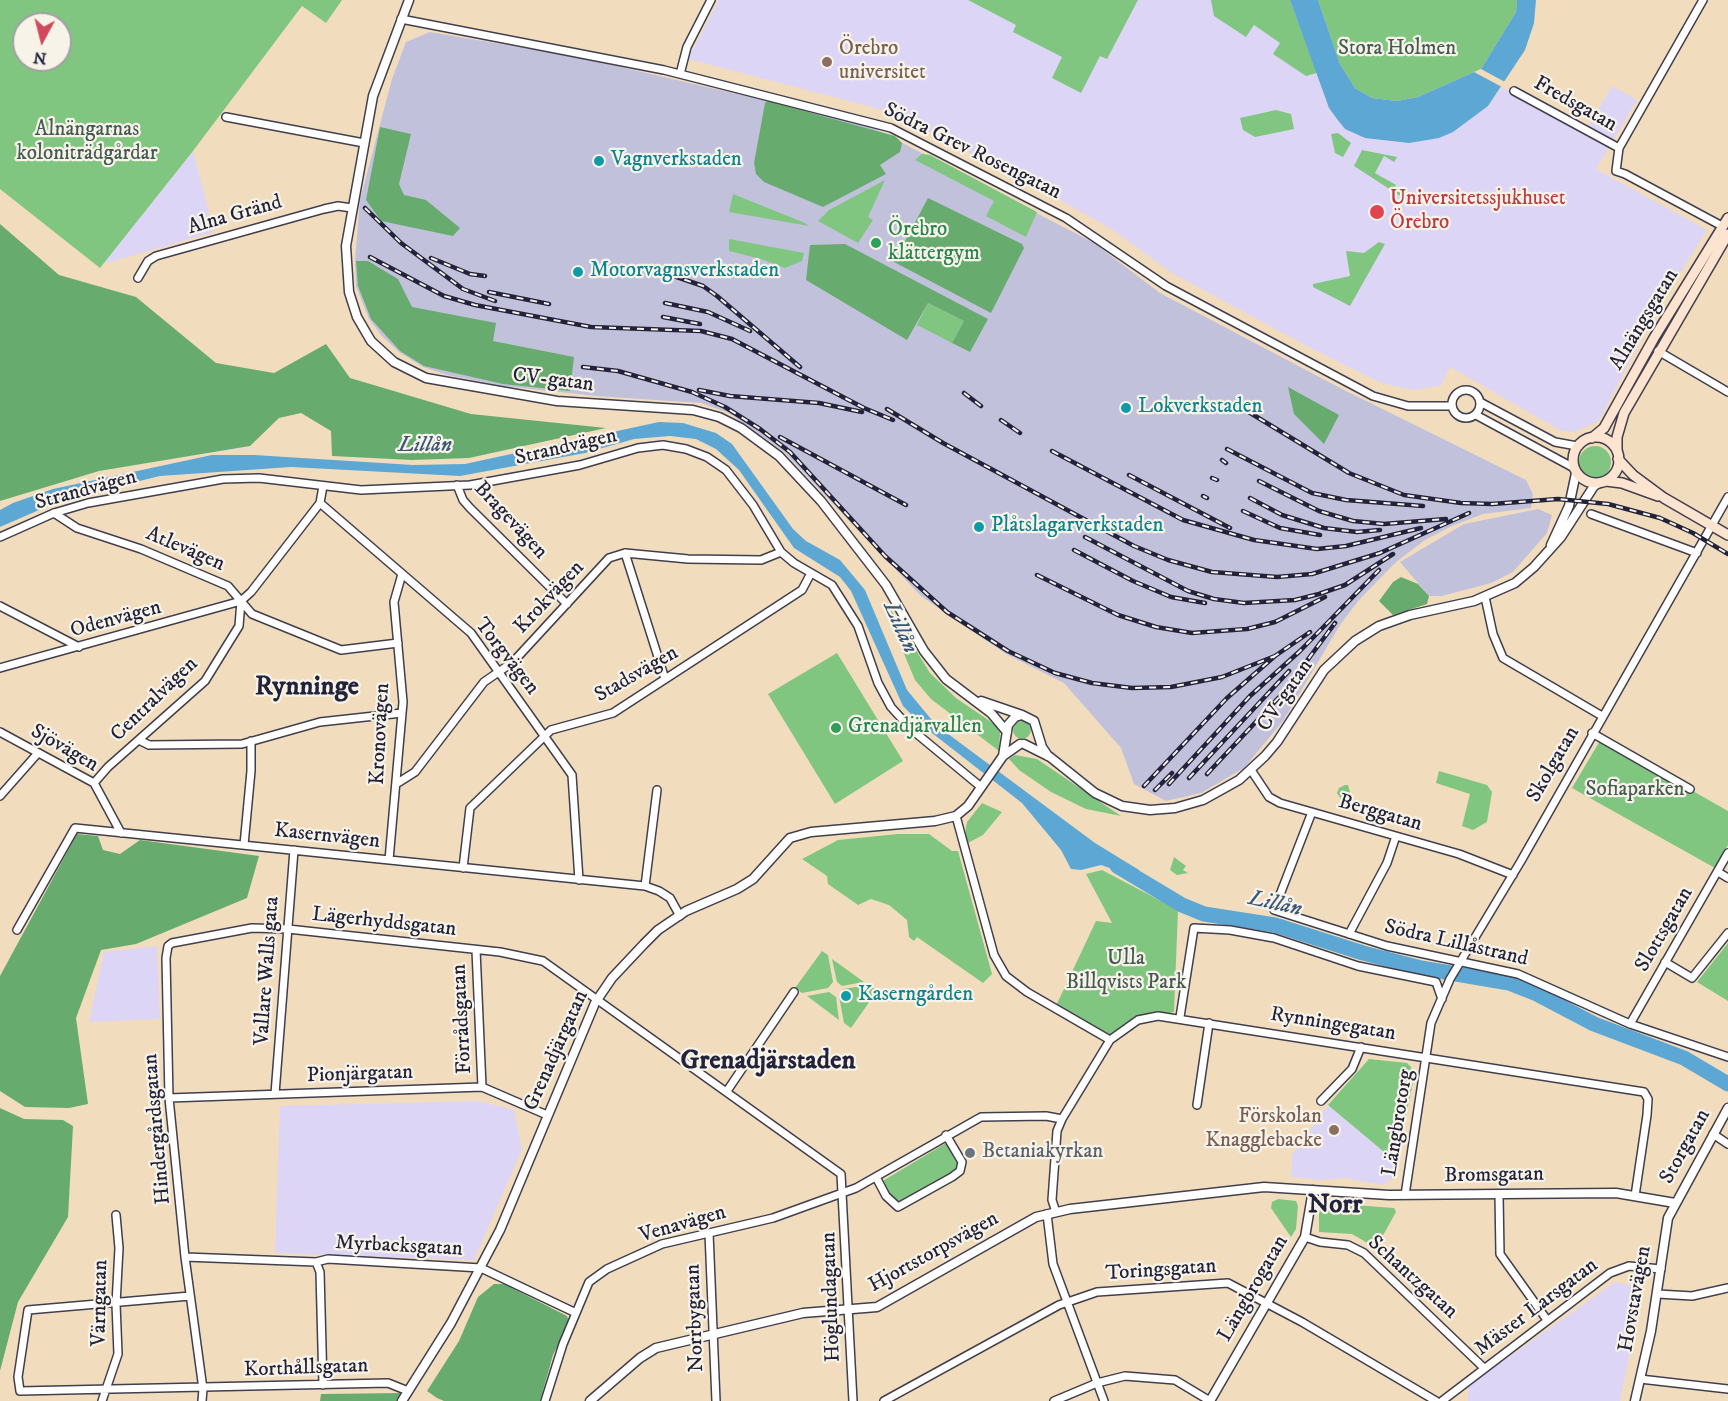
<!DOCTYPE html>
<html>
<head>
<meta charset="utf-8">
<style>
  body { margin:0 }
  #map { position:relative; width:1728px; height:1401px; overflow:hidden; background:#f1ddbd; font-family:"IM FELL DW Pica",serif }
  canvas { display:block }
  .north { position:absolute; left:12px; top:12px; width:60px; height:60px; box-sizing:border-box; background:#f7f3e8; border:2px solid #a29fa3; border-radius:50%; rotate:187deg; font-size:16px; font-weight:700; line-height:24px; text-align:center; color:#22223b }
  .north::after { content:''; display:block; margin:auto; width:21px; height:27px; background:#d1495b; clip-path:polygon(50% 0,100% 100%,50% 72%,0 100%) }
</style>
</head>
<body>
<div id="map">
<canvas width="1728" height="1401"></canvas>
<div class="north">N</div>
</div>
<script>
const c = document.querySelector('canvas').getContext('2d');
c.lineJoin = 'round';
function paint(path, color) {
  c.fillStyle = color;
  c.fill(path, 'evenodd');
}
function poly(rows) {
  const path = new Path2D();
  for (const r of rows) {
    if (r.length === 3) {
      path.moveTo(r[0] + r[2], r[1]);
      path.arc(r[0], r[1], r[2], 0, 2 * Math.PI);
      continue;
    }
    path.moveTo(r[0], r[1]);
    for (let i = 2; i < r.length; i += 2) path.lineTo(r[i], r[i + 1]);
  }
  return path;
}
function stroke(path, color, width, dash) {
  c.strokeStyle = color;
  c.lineWidth = width;
  c.lineCap = dash ? 'butt' : 'round';
  c.setLineDash(dash || []);
  c.stroke(path);
}
function drawText(font, color, halo, rows, align = 'center') {
  c.font = font + ' "IM FELL DW Pica",serif';
  c.lineWidth = 4.5;
  c.setLineDash([]);
  c.textBaseline = 'middle';
  c.strokeStyle = halo;
  c.fillStyle = color;
  for (const [text, x, y, turn = 0] of rows) {
    c.save();
    c.translate(x, y);
    c.rotate((+turn || 0) * Math.PI / 180);
    c.textAlign = isNaN(turn) ? turn : align;
    if (halo) c.strokeText(text, 0, 0);
    c.fillText(text, 0, 0);
    c.restore();
  }
}
paint(poly([
  [719,0,1290,0,1329,108,1345,129,1355,134,1394,142,1439,138,1488,106,1502,87,1584,133,1612,86,1637,100,1596,169,1707,230,1652,318,1599,421,1574,432,1560,430,1450,367,1440,386,1413,390,1381,383,1305,345,1172,273,1113,230,1048,193,891,112,688,59],
  [193,151,214,232,103,264],
  [157,946,160,1019,89,1022,104,952],
  [478,1101,514,1110,522,1149,474,1260,275,1253,280,1106],
  [1328,1105,1396,1162,1394,1177,1383,1185,1343,1178,1321,1180,1291,1177,1292,1155],
  [1615,1282,1643,1288,1620,1401,1468,1401,1468,1386]
]), '#ddd5f6');
paint(poly([
  [430,32,582,58,866,124,1094,243,1160,293,1344,390,1526,480,1533,494,1531,508,1483,514,1452,526,1425,540,1396,562,1358,601,1340,625,1283,721,1244,768,1201,793,1166,801,1134,784,1121,748,1064,683,1006,654,921,596,783,451,729,413,701,403,596,396,504,386,447,375,423,367,399,352,382,336,369,319,356,286,355,261,360,200,392,79,406,42],
  [1538,509,1552,515,1547,533,1513,572,1491,583,1442,596,1429,596,1400,562,1464,524]
]), '#c2c1dc');
paint(poly([
  [0,0,342,0,326,23,302,6,193,151,100,268,0,189],
  [24,24,60,24,60,60,24,60],
  [968,0,1138,0,1107,59,1100,56,1081,93,1052,78,1062,57,1013,32,1016,25],
  [1211,0,1290,0,1317,73,1306,76,1273,54,1280,43,1254,25,1246,37,1214,16],
  [1318,0,1517,0,1516,12,1481,69,1418,97,1397,101,1372,98,1355,88,1340,64],
  [1276,110,1291,114,1294,129,1255,137,1243,130,1240,118],
  [1338,133,1351,143,1343,157,1335,153,1331,134],
  [1362,150,1397,157,1394,162,1384,156,1375,173,1396,185,1394,189,1413,200,1411,203,1354,166],
  [922,154,930,155,1037,212,1026,237,986,216,994,201,915,160],
  [885,180,868,217,873,220,858,243,818,221,829,210],
  [733,194,805,223,809,226,729,212],
  [729,239,804,253,802,261,785,268,761,259,729,251],
  [1379,242,1385,244,1350,306,1313,287,1313,284,1350,276,1346,251,1364,253],
  [928,303,964,321,952,343,917,325],
  [1595,462,16],
  [888,605,930,673,956,698,997,726,1000,732,999,751,931,699,915,680,891,623,886,607],
  [837,653,903,761,835,804,768,694],
  [1022,730,9],
  [1601,739,1728,811,1728,845,1715,868,1572,788],
  [1015,755,1037,759,1121,816,1086,809,1051,792,1019,770,1009,759],
  [1439,771,1487,785,1492,792,1487,822,1473,830,1462,826,1470,794,1436,783],
  [1345,785,1348,785,1350,792,1347,797,1350,807,1348,809,1337,793,1339,788],
  [982,803,1002,812,983,835,968,843,965,834,967,822],
  [898,834,929,834,952,851,958,851,992,974,983,983,917,937,914,941,909,937,907,920,889,905,871,899,858,905,828,884,827,876,802,859,838,840],
  [1174,857,1186,866,1183,870,1188,873,1177,875,1170,870],
  [1102,870,1178,910,1174,1012,1139,1020,1108,1037,1054,1010,1096,921,1112,923,1086,874],
  [1728,943,1728,1001,1697,982],
  [822,951,828,955,833,982,828,988,802,993,795,988],
  [832,959,864,982,842,986,837,982],
  [869,985,877,991,851,1028,844,1023,839,996,843,989],
  [829,992,836,997,839,1020,807,996],
  [1369,1059,1407,1063,1411,1067,1414,1078,1396,1162,1328,1105],
  [946,1143,958,1165,955,1172,897,1204,893,1202,881,1182],
  [1278,1199,1296,1201,1298,1206,1296,1229,1291,1237,1271,1208,1272,1202],
  [1327,1203,1394,1208,1396,1212,1376,1248,1352,1234,1319,1232,1319,1211]
]), '#80c681');
paint(poly([
  [768,101,895,136,902,143,900,152,880,165,886,174,823,207,764,182,756,174,754,163,765,103],
  [380,127,411,134,399,184,404,195,426,200,460,228,453,236,381,221,366,200],
  [928,198,1022,244,1024,248,991,313,894,262],
  [0,224,59,275,136,297,216,363,274,373,326,344,350,378,471,414,606,428,469,458,412,460,332,456,331,431,301,413,279,418,250,446,99,471,0,501],
  [845,244,988,319,970,352,952,343,964,321,928,303,907,340,806,280,810,245],
  [356,261,368,261,398,279,412,307,496,323,493,341,574,357,570,391,503,384,424,366,400,351,371,319,358,286],
  [1288,387,1339,415,1324,444,1294,414],
  [1401,577,1418,584,1429,596,1427,604,1393,615,1379,601,1393,582],
  [77,834,98,836,103,850,120,854,140,840,259,856,247,898,136,944,101,950,76,1018,88,1104,69,1108,25,1107,0,1091,0,976],
  [0,1108,24,1119,63,1120,73,1126,68,1217,18,1302,0,1371],
  [494,1284,504,1284,567,1316,569,1322,553,1355,540,1401,444,1401,437,1398,427,1391,459,1341,478,1297],
  [403,1393,399,1401,320,1401,321,1394]
]), '#68ab6f');
paint(poly([
  [1290,0,1318,0,1340,64,1355,88,1372,98,1397,101,1418,97,1481,69,1516,12,1517,0,1536,0,1534,23,1525,50,1488,106,1453,132,1439,138,1409,143,1365,138,1345,129,1337,119,1329,108],
  [659,422,683,423,716,433,732,444,793,529,806,541,840,560,865,590,907,690,936,725,1095,843,1139,870,1133,876,1101,865,1081,870,1071,869,1061,850,1022,803,923,726,903,706,851,591,840,577,794,548,739,470,716,449,696,439,670,436,634,439,585,453,460,476,291,467,160,476,62,500,0,527,0,510,13,503,53,489,212,455,254,455,413,465,465,464]
]), '#5da7d5');
paint(poly([
  [1481,69,1505,82,1502,87,1474,72]
]), '#f1ddbd');
stroke(poly([
  [1117,866,1182,905,1204,914,1275,925,1363,953,1421,968,1509,983,1537,994,1594,1024,1684,1058,1728,1084]
]), '#5da7d5', 15);
const minor = poly([
  [1703,0,1619,148,1616,171,1625,174,1722,226],
  [401,19,664,70,891,128,1066,218,1166,286,1373,396,1408,406,1452,406],
  [680,74,687,47,711,0],
  [1514,91,1619,148],
  [226,117,364,143],
  [138,278,148,261,156,256,324,209,338,206,352,208],
  [1658,351,1728,392],
  [1466,404,14],
  [1480,402,1555,442,1577,446],
  [1476,415,1574,468],
  [457,485,463,500,470,508,567,604],
  [320,503,471,633,572,775,579,880],
  [54,513,77,528,141,549,228,586,252,614,341,650,398,643],
  [1591,514,1697,553],
  [0,537,54,513,88,503,223,479,259,478,361,490,470,485,580,465,638,448,663,445,686,449,707,457,726,470,753,505,781,552,794,563,832,585,858,626,878,683,891,707,911,729,981,787],
  [625,553,665,679],
  [1485,597,1493,634,1503,658,1602,716],
  [0,606,79,647],
  [0,668,241,601],
  [0,732,94,783,121,833],
  [1592,733,1690,789],
  [139,740,149,745,242,744,320,722,402,713],
  [1251,770,1269,797,1280,803,1459,854,1513,875],
  [94,783,108,767,205,681,239,626,241,601,251,592,320,503,323,486],
  [396,784,415,772,484,682,513,662,609,558,625,553,688,559,761,560,781,552],
  [0,796,38,753],
  [1312,812,1274,910,1387,946,1518,974,1630,1024,1728,1057],
  [956,816,994,955,1006,976,1027,992,1110,1040],
  [244,845,251,771,251,741],
  [389,860,403,702,394,602,402,574],
  [463,868,470,808,551,730,613,713,802,590,811,573],
  [1718,872,1728,878],
  [645,886,657,790],
  [17,930,75,828,645,886,659,891,670,898,680,916],
  [1349,934,1387,863,1396,836],
  [476,950,482,1087],
  [1665,962,1692,978,1728,933],
  [1180,1017,1194,928,1230,930,1274,938,1358,966,1436,982,1442,999],
  [1630,1024,1728,853],
  [727,1091,794,992],
  [275,1094,294,850],
  [169,1098,482,1087,547,1115],
  [1321,1101,1352,1069,1361,1047],
  [1197,1105,1209,1023],
  [1713,1134,1728,1144],
  [876,1177,886,1196,898,1207,952,1177,960,1171,962,1162,946,1135],
  [1405,1195,1431,1023,1450,979,1521,861,1728,497],
  [1499,1195,1500,1254,1547,1320],
  [1056,1212,1052,1200,1057,1131,1062,1119,1110,1040,1138,1020,1158,1016,1644,1092,1648,1099,1647,1115,1635,1196],
  [1047,1214,1053,1264,1104,1401],
  [709,1233,716,1401],
  [1305,1237,1320,1242,1348,1245,1364,1253,1484,1368],
  [185,1257,316,1262,320,1272,323,1385],
  [316,1262,328,1259,481,1268,576,1313],
  [1658,1294,1692,1296,1728,1288],
  [190,1296,28,1310,18,1377,20,1391,388,1383,408,1391],
  [1640,1379,1728,1389],
  [102,1401,118,1354,116,1304,119,1248,116,1215],
  [202,1401,203,1389,185,1257,169,1098,166,958,168,946,172,943,252,928,288,929,500,952,543,961,841,1174,853,1401],
  [545,1401,563,1344,589,1282,607,1269,662,1244,773,1218,856,1188,981,1117,1046,1116,1062,1119],
  [884,1401,1059,1305,1097,1292,1228,1283,1302,1322,1436,1401],
  [1054,1401,1097,1383,1125,1376,1175,1380,1210,1401],
  [1442,1401,1610,1273,1629,1266,1661,1269]
]);
const tertiary = poly([
  [409,0,373,96,346,246,349,292,357,317,371,341,394,362,426,378,557,401,693,410,719,417,741,428,779,456,821,501,886,585,924,651,946,679,991,713,1007,732],
  [1551,545,1569,506,1576,473],
  [981,701,1022,715],
  [1024,744,1050,757,1095,793,1122,806,1150,810,1175,808,1203,800,1239,780,1265,756,1277,742,1324,670,1355,641,1379,626,1410,615,1474,601,1515,583,1534,567,1561,537,1594,486,1599,483],
  [1003,756,1008,725,1015,717,1022,715,1034,721,1042,747,1048,756],
  [402,1401,451,1323,500,1230,595,1003,612,978,644,944,658,930,686,911,737,889,753,879,790,838,811,832,935,821,956,816,968,806,1003,756,1020,744],
  [590,1401,640,1358,656,1348,803,1313,877,1307,1036,1217,1070,1209,1264,1187,1389,1195,1616,1193,1675,1203],
  [1210,1401,1305,1237,1313,1190],
  [1635,1401,1651,1331,1668,1218,1728,1108]
]);
const secondary = poly([
  [1596,460,23],
  [1592,438,1604,428,1654,338,1728,218],
  [1617,451,1617,437,1624,413,1728,234],
  [1618,459,1633,475,1664,498,1728,535],
  [1606,481,1622,483,1658,496]
]);
stroke(minor, '#413e4e', 10);
stroke(tertiary, '#413e4e', 11);
stroke(secondary, '#413e4e', 12);
stroke(minor, '#fff', 7);
stroke(tertiary, '#fff', 8);
stroke(secondary, '#fde4d1', 9);
const rail = poly([
  [365,208,401,243,463,289,495,301],
  [370,257,444,296,475,305,591,327,701,331,732,339,864,408,893,420],
  [431,258,470,274,485,276],
  [671,275,703,286,717,296,800,367],
  [489,292,549,304],
  [665,303,708,312,750,331],
  [663,317,700,324],
  [583,367,618,371,692,392,725,407,760,429,790,452,885,556,947,612,1008,651,1055,673,1092,683,1132,688,1171,687,1222,677,1275,656],
  [699,390,730,396,819,403,862,412],
  [964,393,981,406],
  [887,409,943,443,1134,546,1168,560,1212,572,1277,577,1312,574,1380,553,1469,513],
  [1247,411,1349,473,1404,495,1461,503,1492,504,1558,499,1608,504,1660,518,1693,533,1728,554],
  [1001,420,1020,433],
  [780,437,906,505],
  [1227,449,1312,493,1346,500,1423,506],
  [1052,451,1183,520,1254,540,1317,549,1346,546,1421,528],
  [1222,460,1226,463],
  [1129,475,1230,528],
  [1212,478,1217,480],
  [1259,481,1319,511,1353,521,1384,524,1446,519],
  [1203,496,1207,498],
  [1250,498,1282,515,1324,528,1357,532,1380,530],
  [1243,511,1280,528,1320,535],
  [1085,537,1188,591,1214,599,1244,603,1295,600,1319,594,1345,585,1393,554],
  [1074,550,1133,581,1171,597,1205,603],
  [1037,575,1118,615,1156,627,1192,633,1247,629,1275,622,1325,597],
  [1207,774,1283,693,1335,623],
  [1189,778,1289,671],
  [1169,784,1250,696,1300,651,1379,570],
  [1144,786,1227,698,1275,656,1310,632],
  [1155,790,1172,773]
]);
stroke(rail, '#22223b', 4.5);
stroke(rail, '#f7f3e8', 2, [7]);
for (const [x, y, r, color] of [
  [827,62,6,"#8d6e63"],
  [599,161,6,"#0f9aa8"],
  [1377,212,8,"#e0444e"],
  [876,243,6,"#2e9e5b"],
  [578,272,6,"#0f9aa8"],
  [1126,408,6,"#0f9aa8"],
  [979,527,6,"#0f9aa8"],
  [836,728,6,"#2e9e5b"],
  [846,996,6,"#0f9aa8"],
  [1334,1130,6,"#8d6e63"],
  [970,1153,6,"#6b7280"]
]) {
  const dot = new Path2D();
  dot.arc(x, y, r, 0, 2 * Math.PI);
  c.fillStyle = color;
  c.fill(dot);
  stroke(dot, '#f7f3e8', 2);
}
drawText('21px', '#785e54', '#f7f3e8', [
  ["Örebro",839,50],
  ["universitet",839,74],
  ["Förskolan",1322,1118,"right"],
  ["Knagglebacke",1322,1142,"right"]
], 'left');
drawText('21px', '#435b54', '#f7f3e8', [
  ["Stora Holmen",1397,50],
  ["Alnängarnas",87,131],
  ["koloniträdgårdar",87,155],
  ["Sofiaparken",1635,791],
  ["Ulla",1126,960],
  ["Billqvists Park",1126,984]
]);
drawText('21px', '#22223b', '#f7f3e8', [
  ["Fredsgatan",1575,105,29],
  ["Södra Grev Rosengatan",972,152,26],
  ["Alna Gränd",235,216,-16],
  ["Alnängsgatan",1645,320,-59],
  ["CV-gatan",553,381,7],
  ["Strandvägen",566,448,-13],
  ["Strandvägen",86,491,-15],
  ["Bragevägen",510,521,47],
  ["Atlevägen",185,550,23],
  ["Krokvägen",550,598,-47],
  ["Odenvägen",116,620,-15],
  ["Torgvägen",506,657,52],
  ["Stadsvägen",637,675,-30],
  ["CV-gatan",1286,696,-56],
  ["Centralvägen",155,700,-44],
  ["Kronovägen",381,734,-87],
  ["Sjövägen",64,749,30],
  ["Skolgatan",1554,765,-60],
  ["Berggatan",1380,814,16],
  ["Kasernvägen",327,837,6],
  ["Lägerhyddsgatan",384,923,6],
  ["Slottsgatan",1665,930,-60],
  ["Södra Lillåstrand",1456,944,13],
  ["Vallare Walls gata",268,971,-86],
  ["Förrådsgatan",463,1019,-93],
  ["Rynningegatan",1333,1025,9],
  ["Grenadjärgatan",557,1051,-66],
  ["Pionjärgatan",360,1075,-2],
  ["Längbrotorg",1399,1123,-81],
  ["Hindergårdsgatan",158,1129,-95],
  ["Storgatan",1686,1147,-61],
  ["Bromsgatan",1494,1176,-1],
  ["Venavägen",683,1225,-16],
  ["Myrbacksgatan",399,1247,3],
  ["Hjortstorpsvägen",934,1253,-29],
  ["Toringsgatan",1161,1271,-4],
  ["Schantzgatan",1412,1278,42],
  ["Längbrogatan",1254,1289,-60],
  ["Höglundagatan",832,1297,-92],
  ["Hovstavägen",1636,1299,-80],
  ["Värngatan",101,1303,-89],
  ["Mäster Larsgatan",1537,1308,-37],
  ["Norrbygatan",696,1318,-92],
  ["Korthållsgatan",306,1369,-2]
]);
drawText('21px', '#0d838f', '#f7f3e8', [
  ["Vagnverkstaden",611,161],
  ["Motorvagnsverkstaden",590,272],
  ["Lokverkstaden",1138,408],
  ["Plåtslagarverkstaden",991,527],
  ["Kaserngården",858,996]
], 'left');
drawText('21px', '#be3a42', '#f7f3e8', [
  ["Universitetssjukhuset",1390,200],
  ["Örebro",1390,224]
], 'left');
drawText('21px', '#27864d', '#f7f3e8', [
  ["Örebro",888,231],
  ["klättergym",888,255],
  ["Grenadjärvallen",848,728]
], 'left');
drawText('21px', '#5b616d', '#f7f3e8', [
  ["Betaniakyrkan",982,1153]
], 'left');
drawText('italic 22px', '#3a5779', '#f7f3e8', [
  ["Lillån",425,446],
  ["Lillån",899,628,66],
  ["Lillån",1275,905,13]
]);
drawText('bold 27px', '#22223b', '#f7f3e8', [
  ["Rynninge",307,688],
  ["Grenadjärstaden",768,1062],
  ["Norr",1335,1206]
]);
</script>
</body>
</html>
